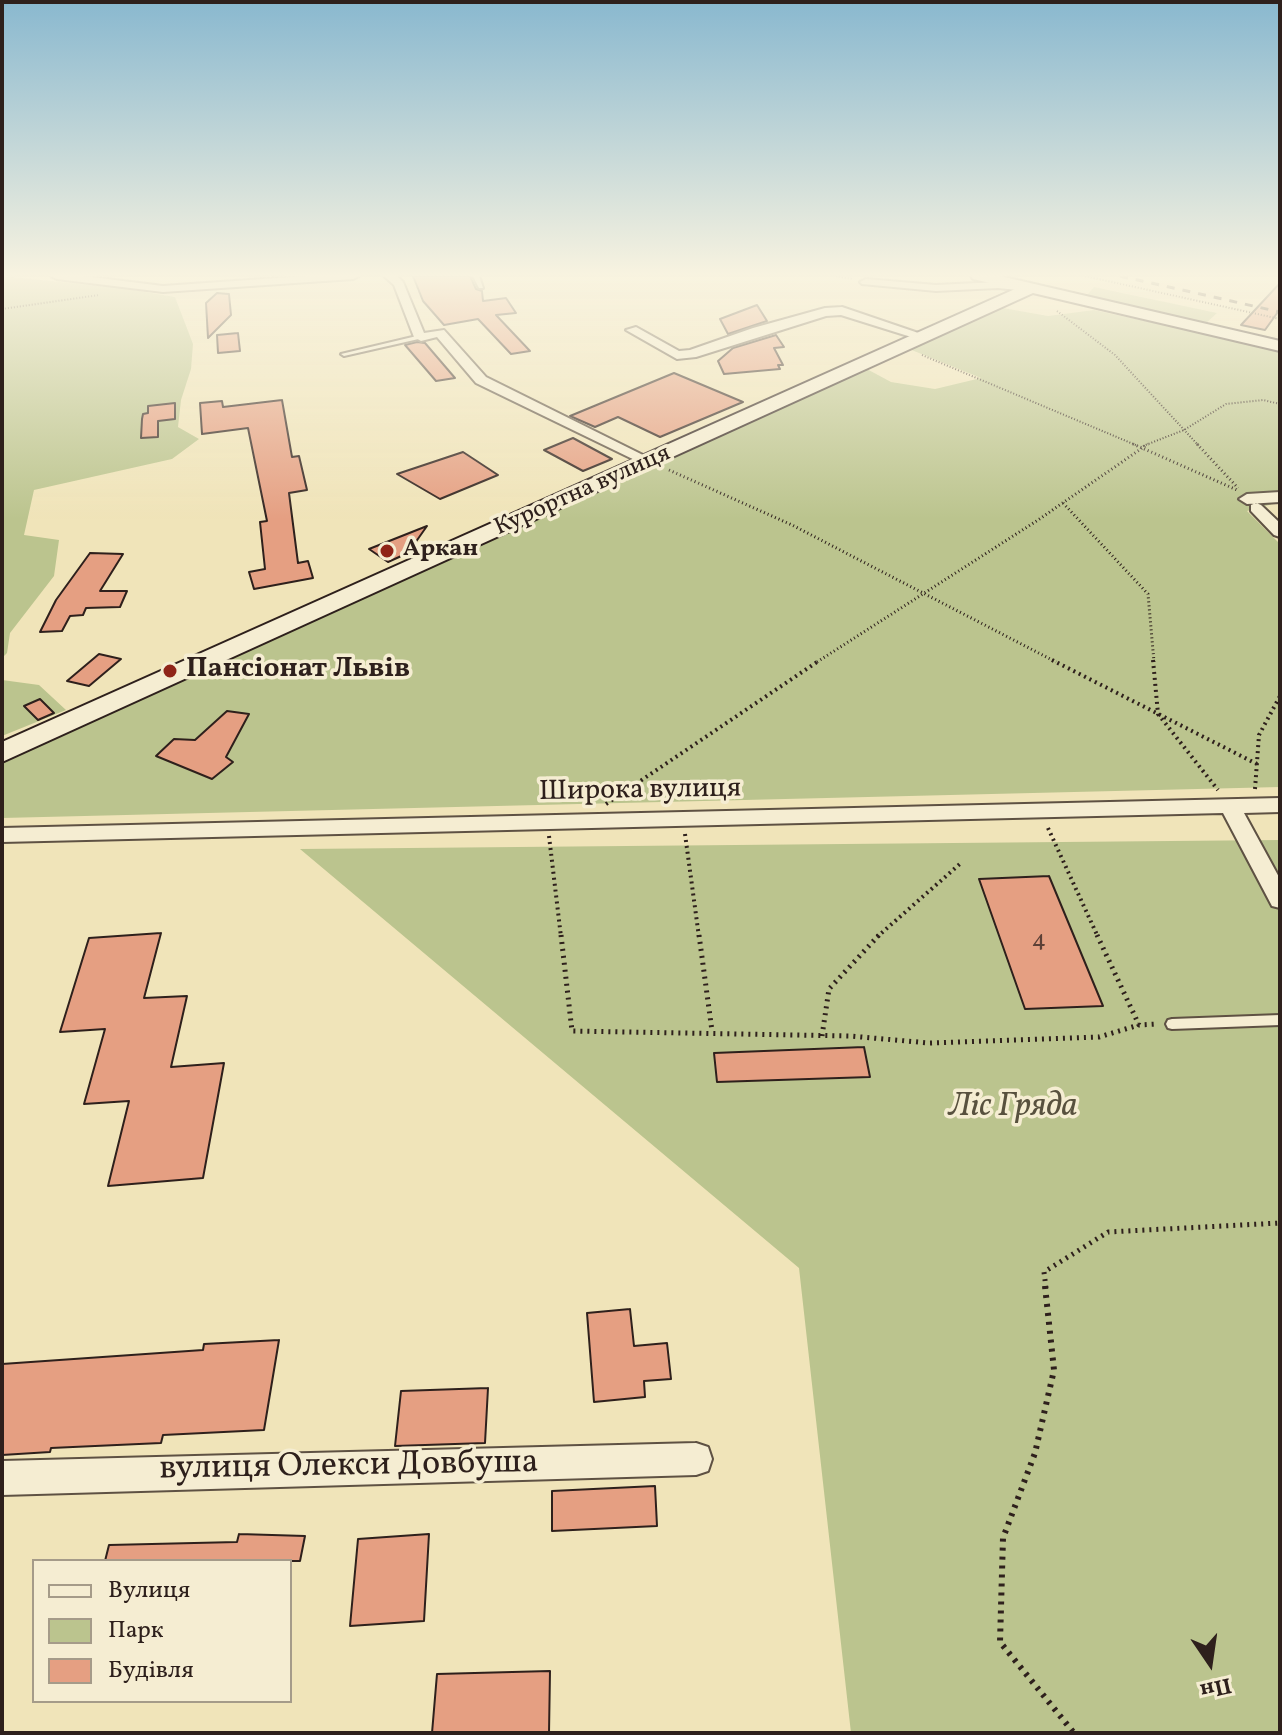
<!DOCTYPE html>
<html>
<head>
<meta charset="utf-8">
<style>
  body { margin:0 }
  #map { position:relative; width:1282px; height:1735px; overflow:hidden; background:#f0e4b9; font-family:Vollkorn,serif }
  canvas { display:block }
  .frame { position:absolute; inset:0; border:4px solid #2e201c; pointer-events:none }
  .legend { position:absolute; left:32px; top:1559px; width:260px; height:144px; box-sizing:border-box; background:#f5edd2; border:2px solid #a59b89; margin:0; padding:10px 14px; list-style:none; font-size:24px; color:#2e201c }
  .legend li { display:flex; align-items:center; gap:16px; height:40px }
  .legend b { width:40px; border:2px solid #a59b89 }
  .north { position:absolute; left:1170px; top:1623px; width:80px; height:80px; -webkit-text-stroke:6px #f5edd2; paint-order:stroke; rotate:167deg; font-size:22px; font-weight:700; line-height:32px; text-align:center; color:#2e201c }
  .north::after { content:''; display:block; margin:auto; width:28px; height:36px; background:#2e201c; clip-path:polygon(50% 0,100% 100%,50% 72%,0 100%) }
</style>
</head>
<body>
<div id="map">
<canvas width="1282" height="1735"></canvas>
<div class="frame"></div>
<ul class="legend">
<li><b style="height:10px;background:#f5edd2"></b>Вулиця</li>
<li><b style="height:22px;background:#bbc48e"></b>Парк</li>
<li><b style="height:22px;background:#e59f82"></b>Будівля</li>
</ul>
<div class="north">Пн</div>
</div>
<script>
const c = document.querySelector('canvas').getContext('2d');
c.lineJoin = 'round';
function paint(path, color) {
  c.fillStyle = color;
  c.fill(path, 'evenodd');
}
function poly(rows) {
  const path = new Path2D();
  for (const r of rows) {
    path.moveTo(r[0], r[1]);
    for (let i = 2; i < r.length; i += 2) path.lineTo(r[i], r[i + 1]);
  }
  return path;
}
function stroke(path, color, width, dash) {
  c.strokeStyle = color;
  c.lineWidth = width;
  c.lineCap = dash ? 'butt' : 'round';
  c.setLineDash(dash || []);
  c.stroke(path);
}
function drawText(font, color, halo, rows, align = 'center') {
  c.font = font + ' Vollkorn,serif';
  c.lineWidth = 7;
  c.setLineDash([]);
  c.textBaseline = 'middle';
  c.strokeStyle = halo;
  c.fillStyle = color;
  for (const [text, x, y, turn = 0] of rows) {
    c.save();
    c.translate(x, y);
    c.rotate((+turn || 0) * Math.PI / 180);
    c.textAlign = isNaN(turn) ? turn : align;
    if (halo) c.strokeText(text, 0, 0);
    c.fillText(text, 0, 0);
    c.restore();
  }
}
paint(poly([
  [2,276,128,289,175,297,193,344,191,369,181,400,178,427,199,439,172,459,34,490,24,535,59,540,54,576,10,633,7,653,2,658],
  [1094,287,1217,313,1204,325,1086,296],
  [1003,308,1048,316,1094,310,1280,350,1280,502,1247,511,1280,544,1280,787,2,818,2,759,865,368,891,382,935,389,981,378,909,349],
  [2,680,39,685,66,710,2,736],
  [1280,840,1280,1733,851,1733,799,1268,300,849]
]), '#bbc48e');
const building = poly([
  [413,276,470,276,476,289,482,291,483,301,506,298,516,313,496,315,530,351,511,354,478,319,444,325,423,301,413,276],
  [1280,283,1280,309,1265,330,1241,325,1280,283],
  [217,293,229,294,231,315,208,338,206,303,217,293],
  [757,305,767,321,728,334,720,319,757,305],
  [238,333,240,351,218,353,217,335,238,333],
  [776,335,784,347,774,348,783,365,778,365,780,369,724,374,718,361,733,348,776,335],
  [417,342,425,343,455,378,436,381,405,345,417,342],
  [674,373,743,402,660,437,618,417,595,427,570,416,674,373],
  [282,400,292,457,299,456,307,490,289,493,298,563,308,561,313,578,254,589,249,572,265,569,260,522,267,521,248,428,202,434,200,403,222,401,223,407,282,400],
  [175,403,175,419,158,421,158,437,141,438,142,419,143,414,148,413,148,406,175,403],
  [573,438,612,459,583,471,544,450,573,438],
  [463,452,498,475,440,499,397,474,463,452],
  [427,526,408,553,388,562,369,549,427,526],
  [90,553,123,554,100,591,127,591,120,607,86,608,83,615,70,616,62,631,40,632,56,600,90,553],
  [99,654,121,659,89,686,67,681,99,654],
  [40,699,54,713,38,720,24,706,40,699],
  [227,711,249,714,226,757,233,762,212,779,156,756,174,739,195,740,227,711],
  [1049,876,1103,1006,1025,1009,979,879,1049,876],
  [161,933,144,998,187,996,171,1067,224,1063,203,1178,108,1186,129,1101,84,1104,105,1029,60,1032,89,938,161,933],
  [864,1047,870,1077,717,1082,714,1053,864,1047],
  [630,1309,634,1346,667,1343,671,1379,644,1381,645,1397,594,1402,587,1313,630,1309],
  [279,1340,264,1430,163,1435,161,1443,51,1448,50,1452,2,1455,2,1364,203,1350,204,1344,279,1340],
  [488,1388,485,1443,395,1446,401,1391,488,1388],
  [655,1486,657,1526,552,1531,552,1491,655,1486],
  [239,1534,305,1536,300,1561,105,1561,109,1545,237,1542,239,1534],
  [429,1534,424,1621,350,1626,358,1539,429,1534],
  [550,1671,549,1733,432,1733,437,1674,550,1671]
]);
paint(building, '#e59f82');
stroke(building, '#2e201c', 2);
const lane = poly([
  [473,276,479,276,483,288,479,288,473,276],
  [421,335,424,337,423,338,344,356,341,354,421,335],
  [1280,1015,1280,1025,1172,1029,1168,1028,1166,1024,1168,1020,1172,1019,1280,1015]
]);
const street = poly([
  [51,276,83,276,163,286,306,276,359,276,353,279,163,292,57,279,51,276],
  [384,276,397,276,403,282,424,333,444,330,486,377,657,462,655,465,645,465,476,383,437,337,421,341,414,337,394,285,384,276],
  [866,279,936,285,998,282,1032,288,1026,291,998,288,936,291,862,284,860,282,866,279],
  [842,307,930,337,924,341,841,315,826,316,696,357,677,359,626,330,636,327,679,351,690,350,753,328,825,308,842,307],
  [1280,492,1280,502,1247,504,1239,499,1247,494,1280,492],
  [1256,503,1261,505,1280,523,1280,537,1274,535,1251,511,1251,505,1256,503],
  [1280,798,1280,812,1244,813,1280,879,1280,908,1272,906,1223,813,2,842,2,828,1280,798],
  [696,1443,708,1447,712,1459,708,1471,696,1475,2,1495,2,1461,696,1443]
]);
const secondary = poly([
  [971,276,1000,276,1280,341,1280,351,1033,293,2,762,2,742,1015,289,973,279,971,276]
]);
stroke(lane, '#5e5143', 4);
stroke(street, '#5e5143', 4);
stroke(secondary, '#2e201c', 4);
stroke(poly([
  [836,276,853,279],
  [1085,276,1280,319],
  [2,309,99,295],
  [1057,311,1115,355,1199,446],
  [922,355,1138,446],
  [1143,446,1184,430,1226,404,1263,400,1280,404]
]), '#2e201c', 2, [1, 2]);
stroke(poly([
  [1133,444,1237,490],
  [1197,444,1238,488],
  [669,470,792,525,1056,662],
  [1063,503,1148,594,1154,662],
  [817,662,1038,520,1148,444]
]), '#2e201c', 3, [1, 3]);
stroke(poly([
  [1052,660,1257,764],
  [1153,660,1158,714,1218,790],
  [1255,789,1259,735,1280,696],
  [606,804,820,660],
  [1048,828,1098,937],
  [685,834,699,937],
  [549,836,561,937],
  [877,937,961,863]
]), '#2e201c', 4, [2, 4]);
stroke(poly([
  [561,935,572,1031,850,1036,929,1043,1099,1037,1139,1025],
  [699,935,712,1031],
  [1097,935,1139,1025,1157,1024],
  [822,1036,829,989,879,935],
  [1046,1288,1044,1272,1108,1232,1280,1223]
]), '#2e201c', 5, [2, 5]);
stroke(poly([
  [1045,1286,1054,1370,1035,1453,1003,1538,1000,1642,1074,1733]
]), '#2e201c', 6, [3, 6]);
paint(lane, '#f5edd2');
paint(street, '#f5edd2');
paint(secondary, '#f5edd2');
stroke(poly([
  [1120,276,1280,312]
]), '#2e201c', 3, [8, 8]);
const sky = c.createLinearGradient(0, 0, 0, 519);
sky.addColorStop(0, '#89b8cf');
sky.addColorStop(0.53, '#f8f3e0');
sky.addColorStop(1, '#f8f3e000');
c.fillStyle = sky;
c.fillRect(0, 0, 1282, 519);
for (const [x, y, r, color] of [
  [387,551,8,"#8f2418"],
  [170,671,8,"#8f2418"]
]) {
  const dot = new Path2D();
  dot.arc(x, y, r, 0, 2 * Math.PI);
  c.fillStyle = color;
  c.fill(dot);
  stroke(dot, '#f5edd2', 3);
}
drawText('24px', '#2e201c', '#f5edd2', [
  ["Курортна вулиця",583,492,-24]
]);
drawText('bold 24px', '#2e201c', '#f5edd2', [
  ["Аркан",403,551]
], 'left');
drawText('24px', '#5c4036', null, [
  ["4",1039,942]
]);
drawText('bold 28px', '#2e201c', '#f5edd2', [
  ["Пансіонат Львів",186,671]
], 'left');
drawText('28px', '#2e201c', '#f5edd2', [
  ["Широка вулиця",640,792,-1]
]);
drawText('italic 34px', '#58513e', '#f5edd2', [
  ["Ліс Гряда",1013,1109]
]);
drawText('34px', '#2e201c', '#f5edd2', [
  ["вулиця Олекси Довбуша",349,1468,-1]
]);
</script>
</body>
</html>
